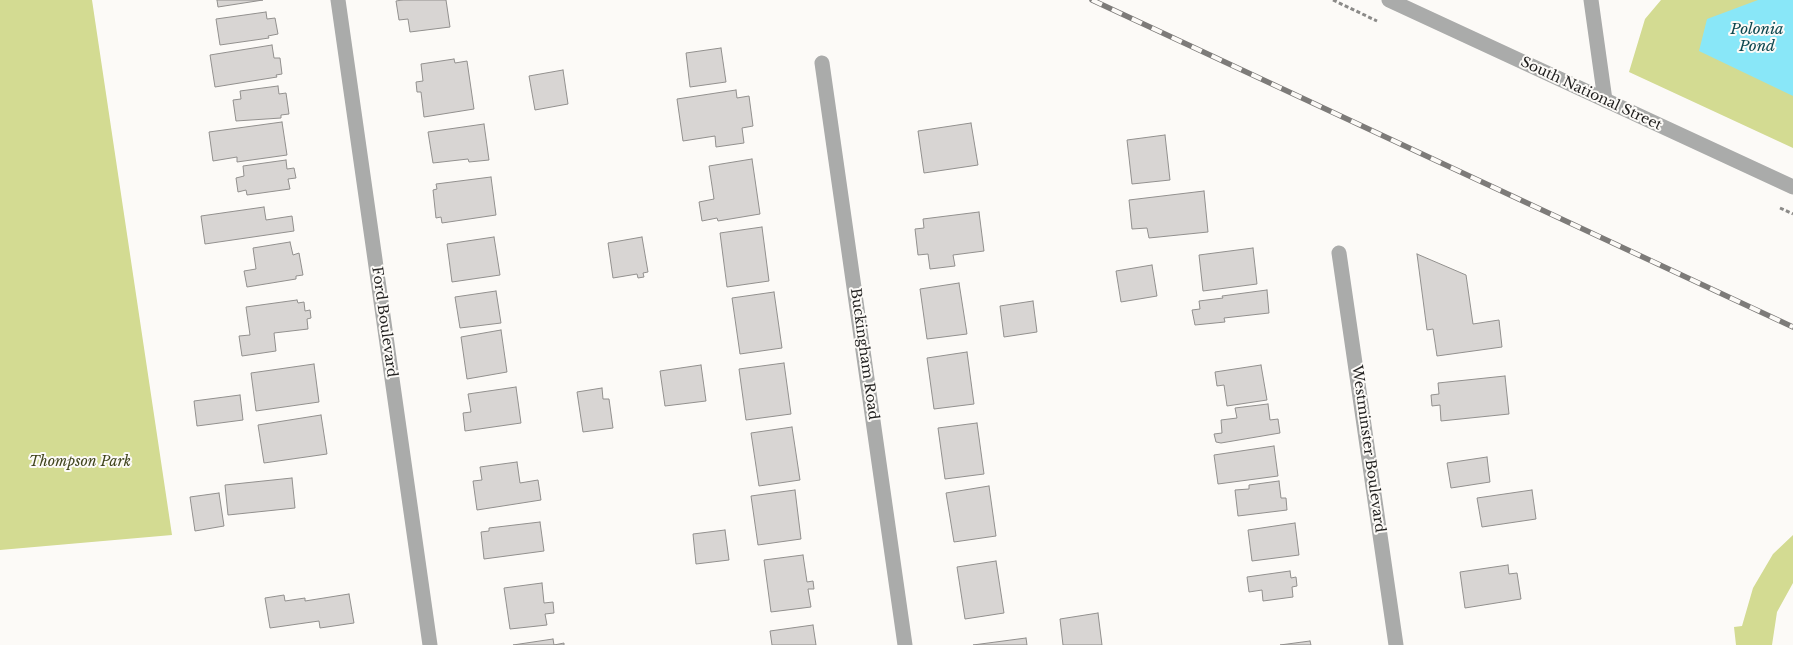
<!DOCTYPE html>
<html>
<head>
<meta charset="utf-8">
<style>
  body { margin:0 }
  canvas { display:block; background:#fcfaf7 }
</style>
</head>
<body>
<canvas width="1793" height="645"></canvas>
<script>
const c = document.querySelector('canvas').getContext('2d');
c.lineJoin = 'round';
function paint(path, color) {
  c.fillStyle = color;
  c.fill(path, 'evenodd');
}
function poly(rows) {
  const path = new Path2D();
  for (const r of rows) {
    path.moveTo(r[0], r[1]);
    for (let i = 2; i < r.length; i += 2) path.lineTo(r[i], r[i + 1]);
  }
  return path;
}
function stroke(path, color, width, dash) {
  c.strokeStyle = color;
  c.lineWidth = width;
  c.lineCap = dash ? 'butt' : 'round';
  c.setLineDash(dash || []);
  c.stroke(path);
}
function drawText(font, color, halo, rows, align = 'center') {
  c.font = font + ' "Libre Baskerville",serif';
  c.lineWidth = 4;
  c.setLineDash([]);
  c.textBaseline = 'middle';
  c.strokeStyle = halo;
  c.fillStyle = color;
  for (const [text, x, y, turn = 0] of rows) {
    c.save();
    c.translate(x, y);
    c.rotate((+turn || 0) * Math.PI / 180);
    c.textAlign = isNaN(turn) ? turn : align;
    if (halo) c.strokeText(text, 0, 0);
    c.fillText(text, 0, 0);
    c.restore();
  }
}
paint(poly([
  [0,0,92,0,172,535,0,550],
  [1661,0,1793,0,1793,148,1629,72,1645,19],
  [1793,535,1793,583,1777,612,1772,645,1736,645,1734,627,1742,626,1753,588,1773,554]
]), '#d3db92');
paint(poly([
  [1758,0,1793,0,1793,96,1699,51,1707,19]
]), '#89e7f8');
const building = poly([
  [217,0,263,0,218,7,217,0],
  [402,0,446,0,450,27,410,32,408,19,399,20,396,1,402,0],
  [266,12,267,19,275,18,278,34,268,36,269,38,220,45,216,19,266,12],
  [272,45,274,58,280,58,282,74,276,75,277,77,215,87,210,55,272,45],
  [721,48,726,82,690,87,686,53,721,48],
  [454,59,455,63,467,61,474,109,424,117,421,92,417,92,416,82,423,81,421,64,454,59],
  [563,70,568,104,535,110,529,76,563,70],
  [278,86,279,94,286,93,289,114,281,115,281,118,236,121,233,100,241,99,240,91,278,86],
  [736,90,737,98,749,96,753,126,742,128,744,143,716,147,715,136,683,141,677,99,736,90],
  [282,122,287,155,237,162,237,157,213,161,209,132,282,122],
  [971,123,978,165,924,173,918,131,971,123],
  [484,124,489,160,469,162,468,159,433,163,428,132,484,124],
  [1165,135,1170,180,1132,184,1127,140,1165,135],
  [752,159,760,214,718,221,717,218,702,221,699,202,714,199,709,166,752,159],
  [286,160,287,169,294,168,296,178,288,179,290,189,247,195,246,190,238,192,236,178,244,176,243,166,286,160],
  [491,177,496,215,442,223,441,217,436,218,433,190,437,189,436,184,491,177],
  [1204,191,1208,232,1149,238,1147,228,1132,229,1129,200,1204,191],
  [264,207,266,220,292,216,294,231,205,244,201,216,264,207],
  [979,212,984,251,953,255,955,266,930,269,928,254,918,255,915,229,924,228,923,219,979,212],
  [762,227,769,281,727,287,720,233,762,227],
  [494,237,500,275,452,282,447,244,494,237],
  [642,237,648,272,643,273,644,277,638,278,637,274,613,278,608,243,642,237],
  [290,242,293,255,299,253,303,275,296,276,296,279,247,287,244,271,256,269,253,248,290,242],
  [1253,248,1257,284,1203,291,1199,255,1253,248],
  [1417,254,1466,275,1473,324,1499,320,1502,347,1437,356,1433,329,1427,330,1417,254],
  [1152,265,1157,296,1121,302,1116,271,1152,265],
  [959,283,967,334,927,339,920,289,959,283],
  [1267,290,1269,313,1224,318,1225,322,1195,325,1192,310,1200,309,1199,301,1223,298,1222,296,1267,290],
  [496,291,501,323,460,328,455,297,496,291],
  [774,292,782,348,740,354,732,298,774,292],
  [297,300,298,303,304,302,305,311,310,310,311,318,307,319,308,329,274,333,276,351,242,356,239,336,250,335,246,307,297,300],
  [1033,301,1037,332,1004,337,1000,306,1033,301],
  [501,330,507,372,467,379,461,337,501,330],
  [967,352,974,404,934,409,927,358,967,352],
  [784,363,791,414,746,420,739,369,784,363],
  [314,364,319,402,256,411,251,373,314,364],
  [701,365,706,401,665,406,660,371,701,365],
  [1261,365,1267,400,1227,406,1224,385,1217,386,1215,372,1261,365],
  [1505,376,1509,414,1441,421,1440,405,1432,406,1431,395,1439,394,1438,383,1505,376],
  [516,387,521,423,465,431,463,413,471,412,468,394,516,387],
  [602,388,603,399,609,399,613,428,583,432,577,392,602,388],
  [240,395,243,420,197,426,194,401,240,395],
  [1268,404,1270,420,1278,419,1280,433,1221,443,1216,442,1214,434,1222,433,1221,420,1237,418,1235,408,1268,404],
  [321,415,327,454,264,463,258,425,321,415],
  [977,423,984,474,945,479,938,428,977,423],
  [792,427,800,480,759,486,751,433,792,427],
  [1274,446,1278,476,1218,484,1214,455,1274,446],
  [1487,457,1490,482,1451,488,1447,463,1487,457],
  [517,462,520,483,538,480,541,500,477,510,473,481,482,480,480,467,517,462],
  [292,478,295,508,228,515,225,485,292,478],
  [1279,481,1281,498,1286,498,1287,510,1238,516,1235,490,1249,489,1249,485,1279,481],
  [989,486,996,536,954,542,946,493,989,486],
  [795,490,801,539,758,545,751,496,795,490],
  [1532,490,1536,519,1482,527,1477,498,1532,490],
  [219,493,224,526,195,531,190,497,219,493],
  [540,522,544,551,484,559,481,532,489,531,489,528,540,522],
  [1295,523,1299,555,1252,561,1248,530,1295,523],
  [725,530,729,560,696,564,693,534,725,530],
  [803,555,807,582,813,581,814,589,808,589,811,607,771,612,764,560,803,555],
  [996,561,1004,613,965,619,957,567,996,561],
  [1508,565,1509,574,1517,573,1521,599,1465,608,1460,572,1508,565],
  [1290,571,1291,578,1296,577,1297,586,1292,587,1293,597,1263,601,1262,590,1249,592,1247,577,1290,571],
  [542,583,544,603,553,602,554,613,545,614,547,625,510,629,504,588,542,583],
  [349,594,354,623,320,628,319,621,270,628,265,598,284,595,285,601,305,598,305,601,349,594],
  [1098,613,1102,645,1063,645,1060,619,1098,613],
  [813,625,816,645,772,645,770,631,813,625],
  [1026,638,1027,645,973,645,1026,638],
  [553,639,554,645,564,643,564,645,513,645,553,639],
  [1310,641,1311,645,1280,645,1310,641]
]);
paint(building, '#d8d5d3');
stroke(building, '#92908e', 1);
stroke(poly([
  [1333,0,1377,21],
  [1780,208,1793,214]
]), '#8b8a88', 3, [4, 2.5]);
stroke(poly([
  [338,0,430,645],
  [1591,0,1605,100],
  [822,63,905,645],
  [1339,253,1396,645]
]), '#aaabaa', 15);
stroke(poly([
  [1389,0,1793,187]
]), '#aaabaa', 15);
const rail = poly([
  [1092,0,1793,327]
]);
stroke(rail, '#7d7b79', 5.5);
stroke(rail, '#fcfaf7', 4, [11]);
drawText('14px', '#201f1e', '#fcfaf7', [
  ["South National Street",1591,94,25],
  ["Ford Boulevard",384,322,82],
  ["Buckingham Road",864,354,82],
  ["Westminster Boulevard",1368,449,82]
]);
drawText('italic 14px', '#41451e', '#fcfaf7', [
  ["Thompson Park",80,462]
]);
drawText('italic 15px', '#0c474f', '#fcfaf7', [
  ["Polonia",1757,30],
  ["Pond",1757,47]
]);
</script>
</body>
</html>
